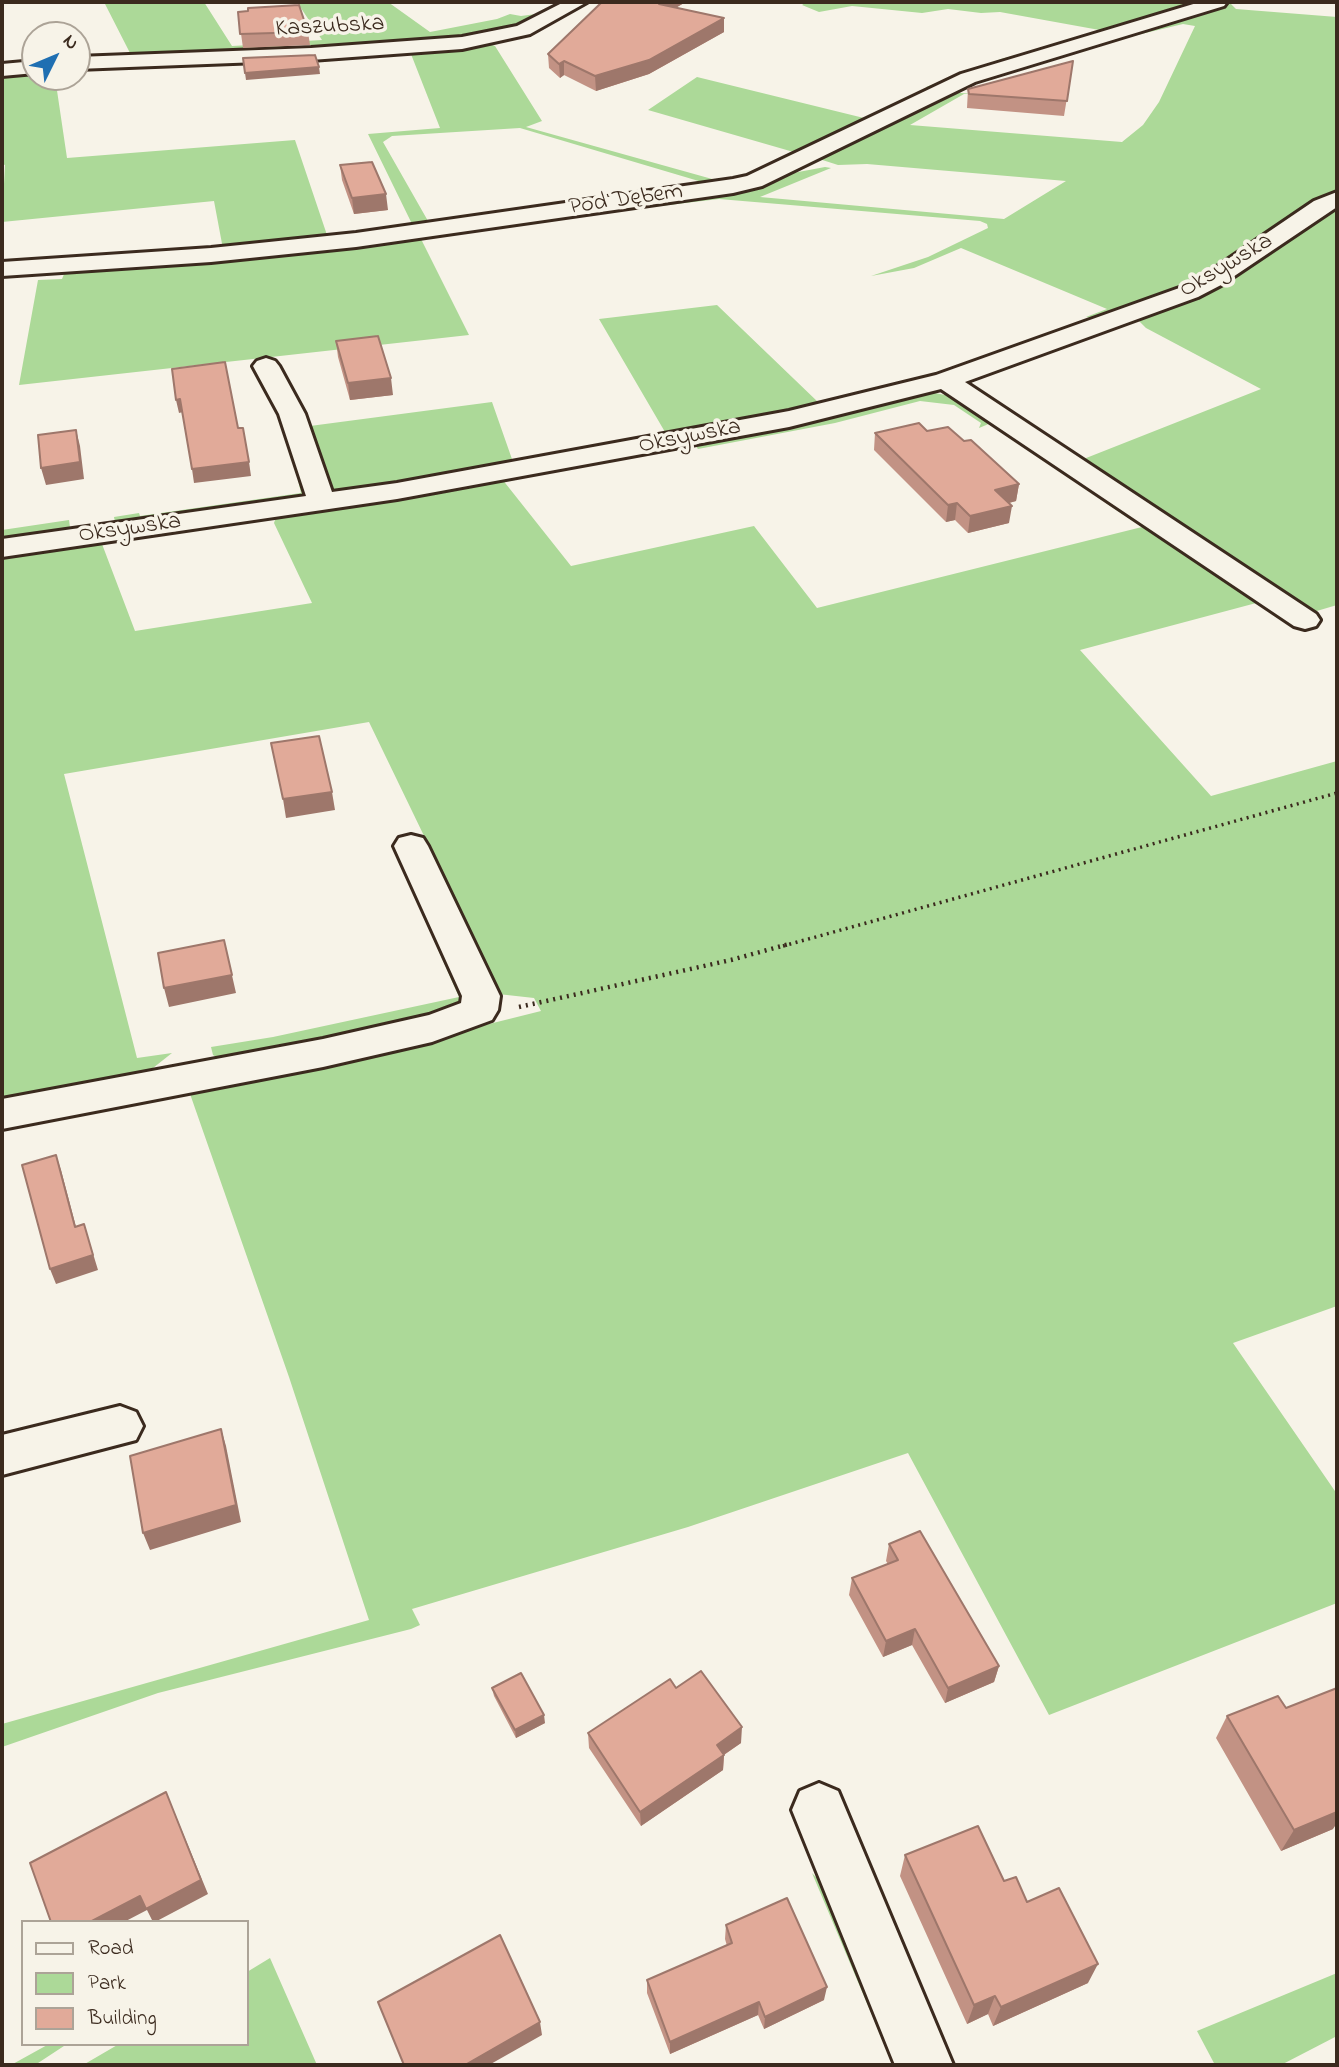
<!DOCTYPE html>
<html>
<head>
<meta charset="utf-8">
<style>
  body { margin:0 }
  #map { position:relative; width:1339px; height:2067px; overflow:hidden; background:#f7f3e8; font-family:"Indie Flower",sans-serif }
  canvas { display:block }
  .frame { position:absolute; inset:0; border:4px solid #3b2a1e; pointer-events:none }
  .legend { position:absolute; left:21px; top:1920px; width:228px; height:126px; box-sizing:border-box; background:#f7f3e8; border:2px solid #aca397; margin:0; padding:9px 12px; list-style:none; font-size:21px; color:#3b2a1e }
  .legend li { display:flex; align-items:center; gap:14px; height:35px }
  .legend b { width:35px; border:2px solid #aca397 }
  .north { position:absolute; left:21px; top:21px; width:70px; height:70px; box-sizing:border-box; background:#f7f3e8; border:2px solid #aca397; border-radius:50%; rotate:47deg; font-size:19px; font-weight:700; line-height:28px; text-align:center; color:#3b2a1e }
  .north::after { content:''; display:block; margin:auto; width:24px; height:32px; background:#1f6fb2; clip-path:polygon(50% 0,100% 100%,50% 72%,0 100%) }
</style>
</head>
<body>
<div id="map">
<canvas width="1339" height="2067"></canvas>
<div class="frame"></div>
<ul class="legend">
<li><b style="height:9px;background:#f7f3e8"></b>Road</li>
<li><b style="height:19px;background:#acd998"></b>Park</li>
<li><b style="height:19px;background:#e1aa99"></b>Building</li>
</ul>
<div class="north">N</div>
</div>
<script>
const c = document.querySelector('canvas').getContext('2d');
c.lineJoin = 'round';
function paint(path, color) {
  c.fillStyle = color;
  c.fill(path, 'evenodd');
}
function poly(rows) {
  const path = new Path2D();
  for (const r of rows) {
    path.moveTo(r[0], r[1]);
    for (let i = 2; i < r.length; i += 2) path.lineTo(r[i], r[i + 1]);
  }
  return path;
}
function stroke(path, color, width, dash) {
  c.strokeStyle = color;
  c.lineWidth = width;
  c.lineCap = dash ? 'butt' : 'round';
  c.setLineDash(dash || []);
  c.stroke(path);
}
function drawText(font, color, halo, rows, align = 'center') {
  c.font = font + ' "Indie Flower",sans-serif';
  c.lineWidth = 7;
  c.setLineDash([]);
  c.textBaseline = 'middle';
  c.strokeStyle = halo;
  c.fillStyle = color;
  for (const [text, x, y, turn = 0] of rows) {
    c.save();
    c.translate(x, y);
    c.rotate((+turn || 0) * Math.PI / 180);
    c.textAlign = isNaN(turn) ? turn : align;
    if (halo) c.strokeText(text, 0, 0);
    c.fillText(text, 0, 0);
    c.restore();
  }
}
paint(poly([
  [104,2,204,2,232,46,288,43,288,46,284,49,77,59,130,53],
  [297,2,388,2,430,32,497,19,510,14,521,16,536,14,545,17,479,39,324,49,313,47,305,41,322,40],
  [806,2,1209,2,933,89,926,87,1001,59,1105,31,1000,12,981,13,948,9,922,13,852,6,819,12,802,5],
  [1224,2,1233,2,1231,4,1236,9,1337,17,1337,195,1321,201,1208,278,1103,320,1086,317,1107,309,961,248,914,268,871,276,928,257,988,228,987,224,980,221,719,199,542,220,825,167,831,168,760,197,1004,219,1066,181,867,164,838,165,813,157,948,92,974,94,964,94,910,125,1122,142,1143,125,1159,102,1195,26,1183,24,1091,46],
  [483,42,495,46,542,121,526,127,730,184,699,188,702,182,520,128,392,136,383,142,428,221,441,222,590,202,437,226,368,235,359,232,413,226,368,134,440,128,409,49],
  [35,69,35,77,55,77,67,158,295,140,327,235,349,233,223,249,214,201,2,222,5,165,2,164,2,72],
  [697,77,872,120,915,94,920,97,875,120,797,153,648,110],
  [1337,205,1337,605,1310,613,1076,462,1261,389,1146,328,1137,319],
  [419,235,469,335,19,385,38,280,62,279,67,267],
  [717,305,819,403,917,379,919,382,660,439,653,435,665,432,599,319],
  [930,392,955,397,991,419,991,423,979,428,981,423,954,405,920,401,835,423,698,449,692,441],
  [492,402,513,462,608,443,608,447,334,496,328,493,310,426],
  [502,479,571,566,754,526,817,608,1142,527,1106,503,1117,502,1260,602,1080,650,1211,796,1337,761,1337,1306,1233,1343,1337,1494,1337,1603,1049,1715,908,1453,688,1527,412,1609,420,1625,411,1629,158,1693,2,1747,2,1724,369,1620,289,1377,189,1091,457,1032,541,1011,534,998,498,994,419,842,426,840,369,722,64,774,137,1058,172,1053,153,1068,130,1076,2,1104,2,555,96,542,102,544,135,631,312,603,274,523,276,517,289,512],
  [298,480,303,482,307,493,303,497,116,528,114,517,139,513,140,516,301,493],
  [69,520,71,535,2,544,2,530],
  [399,846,469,999,450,1013,221,1060,213,1055,211,1047,273,1037,459,997,393,847],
  [812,1873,829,1891,904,2065,893,2065],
  [270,1958,317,2065,83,2065,119,2044,247,2044,247,1972],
  [1337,1973,1337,2036,1281,2065,1215,2065,1197,2031],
  [49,2044,67,2044,35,2065,11,2065]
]), '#acd998');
const minor = poly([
  [564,2,587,2,530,34,462,49,311,60,77,69,77,57,311,48,462,37,517,26,564,2],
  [1200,2,1227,2,1224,6,975,82,762,186,733,193,356,247,211,262,2,276,2,262,211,248,356,233,733,179,747,176,961,74,1200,2],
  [35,61,35,73,2,76,2,64,35,61],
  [1337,192,1337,207,1221,285,1198,297,965,382,1316,614,1320,620,1316,626,1305,629,1294,626,941,389,789,427,397,499,2,557,2,539,306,496,279,414,253,366,257,361,266,358,275,361,279,366,305,414,332,492,397,483,789,411,936,375,1182,287,1205,275,1314,201,1337,192],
  [411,835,423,838,428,846,500,996,498,1010,492,1020,432,1042,323,1067,2,1129,2,1099,323,1039,429,1015,461,1003,462,996,394,846,399,838,411,835],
  [120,1406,136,1412,143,1426,136,1440,2,1475,2,1435,120,1406],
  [819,1783,838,1791,953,2065,895,2065,792,1810,800,1791,819,1783]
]);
stroke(minor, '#3b2a1e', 6);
stroke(poly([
  [783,946,1337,793]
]), '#3b2a1e', 3.5, [2, 4.5]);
stroke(poly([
  [519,1007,731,960,789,944]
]), '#3b2a1e', 4.5, [2, 5]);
paint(minor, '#f7f3e8');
paint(poly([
  [684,3,675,8,724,18,724,32,649,74,596,91,564,75,560,78,549,68,548,54],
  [238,12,308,32,310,45,243,48],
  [1073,61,1064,116,967,108,968,89],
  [340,165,388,210,354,214,342,180],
  [336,341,393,395,350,400,338,357],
  [927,431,1019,484,1016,501,1009,503,1009,523,968,533,955,520,946,522,874,450,875,433],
  [889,1544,999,1666,994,1682,945,1703,912,1645,883,1657,849,1595,852,1578,888,1564,886,1561],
  [492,1688,545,1723,516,1738,494,1696],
  [676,1688,741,1743,724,1755,723,1770,641,1826,589,1748,588,1733],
  [1227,1716,1333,1829,1281,1851,1216,1738],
  [905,1855,1004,1881,1027,1902,1088,1983,993,2026,988,2014,967,2024,900,1876],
  [726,1925,824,2000,764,2029,758,2015,670,2054,647,1993,647,1980,727,1946,725,1939]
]), '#c29284');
paint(poly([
  [663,2,684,2,684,3,659,18,659,4],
  [724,18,724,32,649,74,596,91,595,76],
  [564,61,564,75,560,78,559,64],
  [319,67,320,74,246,80,245,73],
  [386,194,388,210,354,214,352,198],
  [391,378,393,395,350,400,348,383],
  [180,399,183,412,179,413,176,400],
  [76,430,80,446,84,479,46,485,41,468],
  [249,462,251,476,194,483,192,469],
  [1019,484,1016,501,993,507,995,490],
  [957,503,955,520,946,522,948,505],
  [1012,506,1009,523,968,533,970,516],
  [332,792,335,810,286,818,283,799],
  [224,940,236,993,169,1007,164,988],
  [56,1155,61,1170,80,1242,75,1227],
  [84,1224,98,1270,56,1284,50,1269],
  [221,1429,226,1446,241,1522,150,1550,143,1533],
  [915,1629,912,1645,883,1657,886,1641],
  [999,1666,994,1682,945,1703,948,1688],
  [544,1715,545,1723,516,1738,515,1730],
  [742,1727,741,1743,719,1758,724,1755,723,1770,641,1826,640,1812,717,1745],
  [166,1792,208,1894,155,1922,153,1922,147,1910,124,1922,90,1922],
  [1337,1799,1337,1823,1333,1829,1281,1851,1294,1830],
  [1098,1964,1088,1983,993,2026,1001,2007],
  [827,1987,824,2000,764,2029,765,2017],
  [995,1996,988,2014,967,2024,974,2005],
  [759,2002,758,2015,670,2054,670,2042],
  [540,2022,542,2035,489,2065,465,2065]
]), '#9e776b');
const building = poly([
  [602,2,663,2,659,4,724,18,649,60,595,76,564,61,559,64,548,54,602,2],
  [299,5,308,32,240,34,238,12,248,11,248,8,299,5],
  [315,55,319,67,245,73,243,58,315,55],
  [1073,61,1067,101,969,94,968,89,1073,61],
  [372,162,386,194,352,198,340,165,372,162],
  [378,336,391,378,348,383,336,341,378,336],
  [225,362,238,428,243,428,249,462,192,469,180,399,176,400,172,369,225,362],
  [919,423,927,431,948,427,964,441,971,440,1019,484,995,490,1012,506,970,516,957,503,948,505,875,433,919,423],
  [76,430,80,462,41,468,38,435,76,430],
  [319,736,332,792,283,799,271,743,319,736],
  [224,940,232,975,164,988,158,953,224,940],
  [56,1155,75,1227,84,1224,93,1255,50,1269,22,1165,56,1155],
  [221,1429,236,1505,143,1533,130,1456,221,1429],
  [920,1531,999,1666,948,1688,915,1629,886,1641,852,1578,898,1560,889,1544,920,1531],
  [701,1671,742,1727,717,1745,724,1755,640,1812,588,1733,670,1679,676,1688,701,1671],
  [521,1673,544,1715,515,1730,492,1688,521,1673],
  [1337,1688,1337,1812,1294,1830,1227,1716,1278,1696,1286,1708,1337,1688],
  [166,1792,201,1880,146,1909,140,1896,90,1922,51,1922,30,1863,166,1792],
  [978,1826,1004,1881,1016,1877,1027,1902,1059,1888,1098,1964,1001,2007,995,1996,974,2005,905,1855,978,1826],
  [787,1898,827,1987,765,2017,759,2002,670,2042,647,1980,732,1943,726,1925,787,1898],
  [500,1935,540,2022,465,2065,404,2065,378,2002,500,1935]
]);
paint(building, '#e1aa99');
stroke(building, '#9e776b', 2);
drawText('24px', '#3b2a1e', '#f7f3e8', [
  ["Kaszubska",330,28,-3],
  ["Pod Dębem",626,201,-8],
  ["Oksywska",1227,267,-31],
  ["Oksywska",690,438,-11],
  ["Oksywska",130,530,-8]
]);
</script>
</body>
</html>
